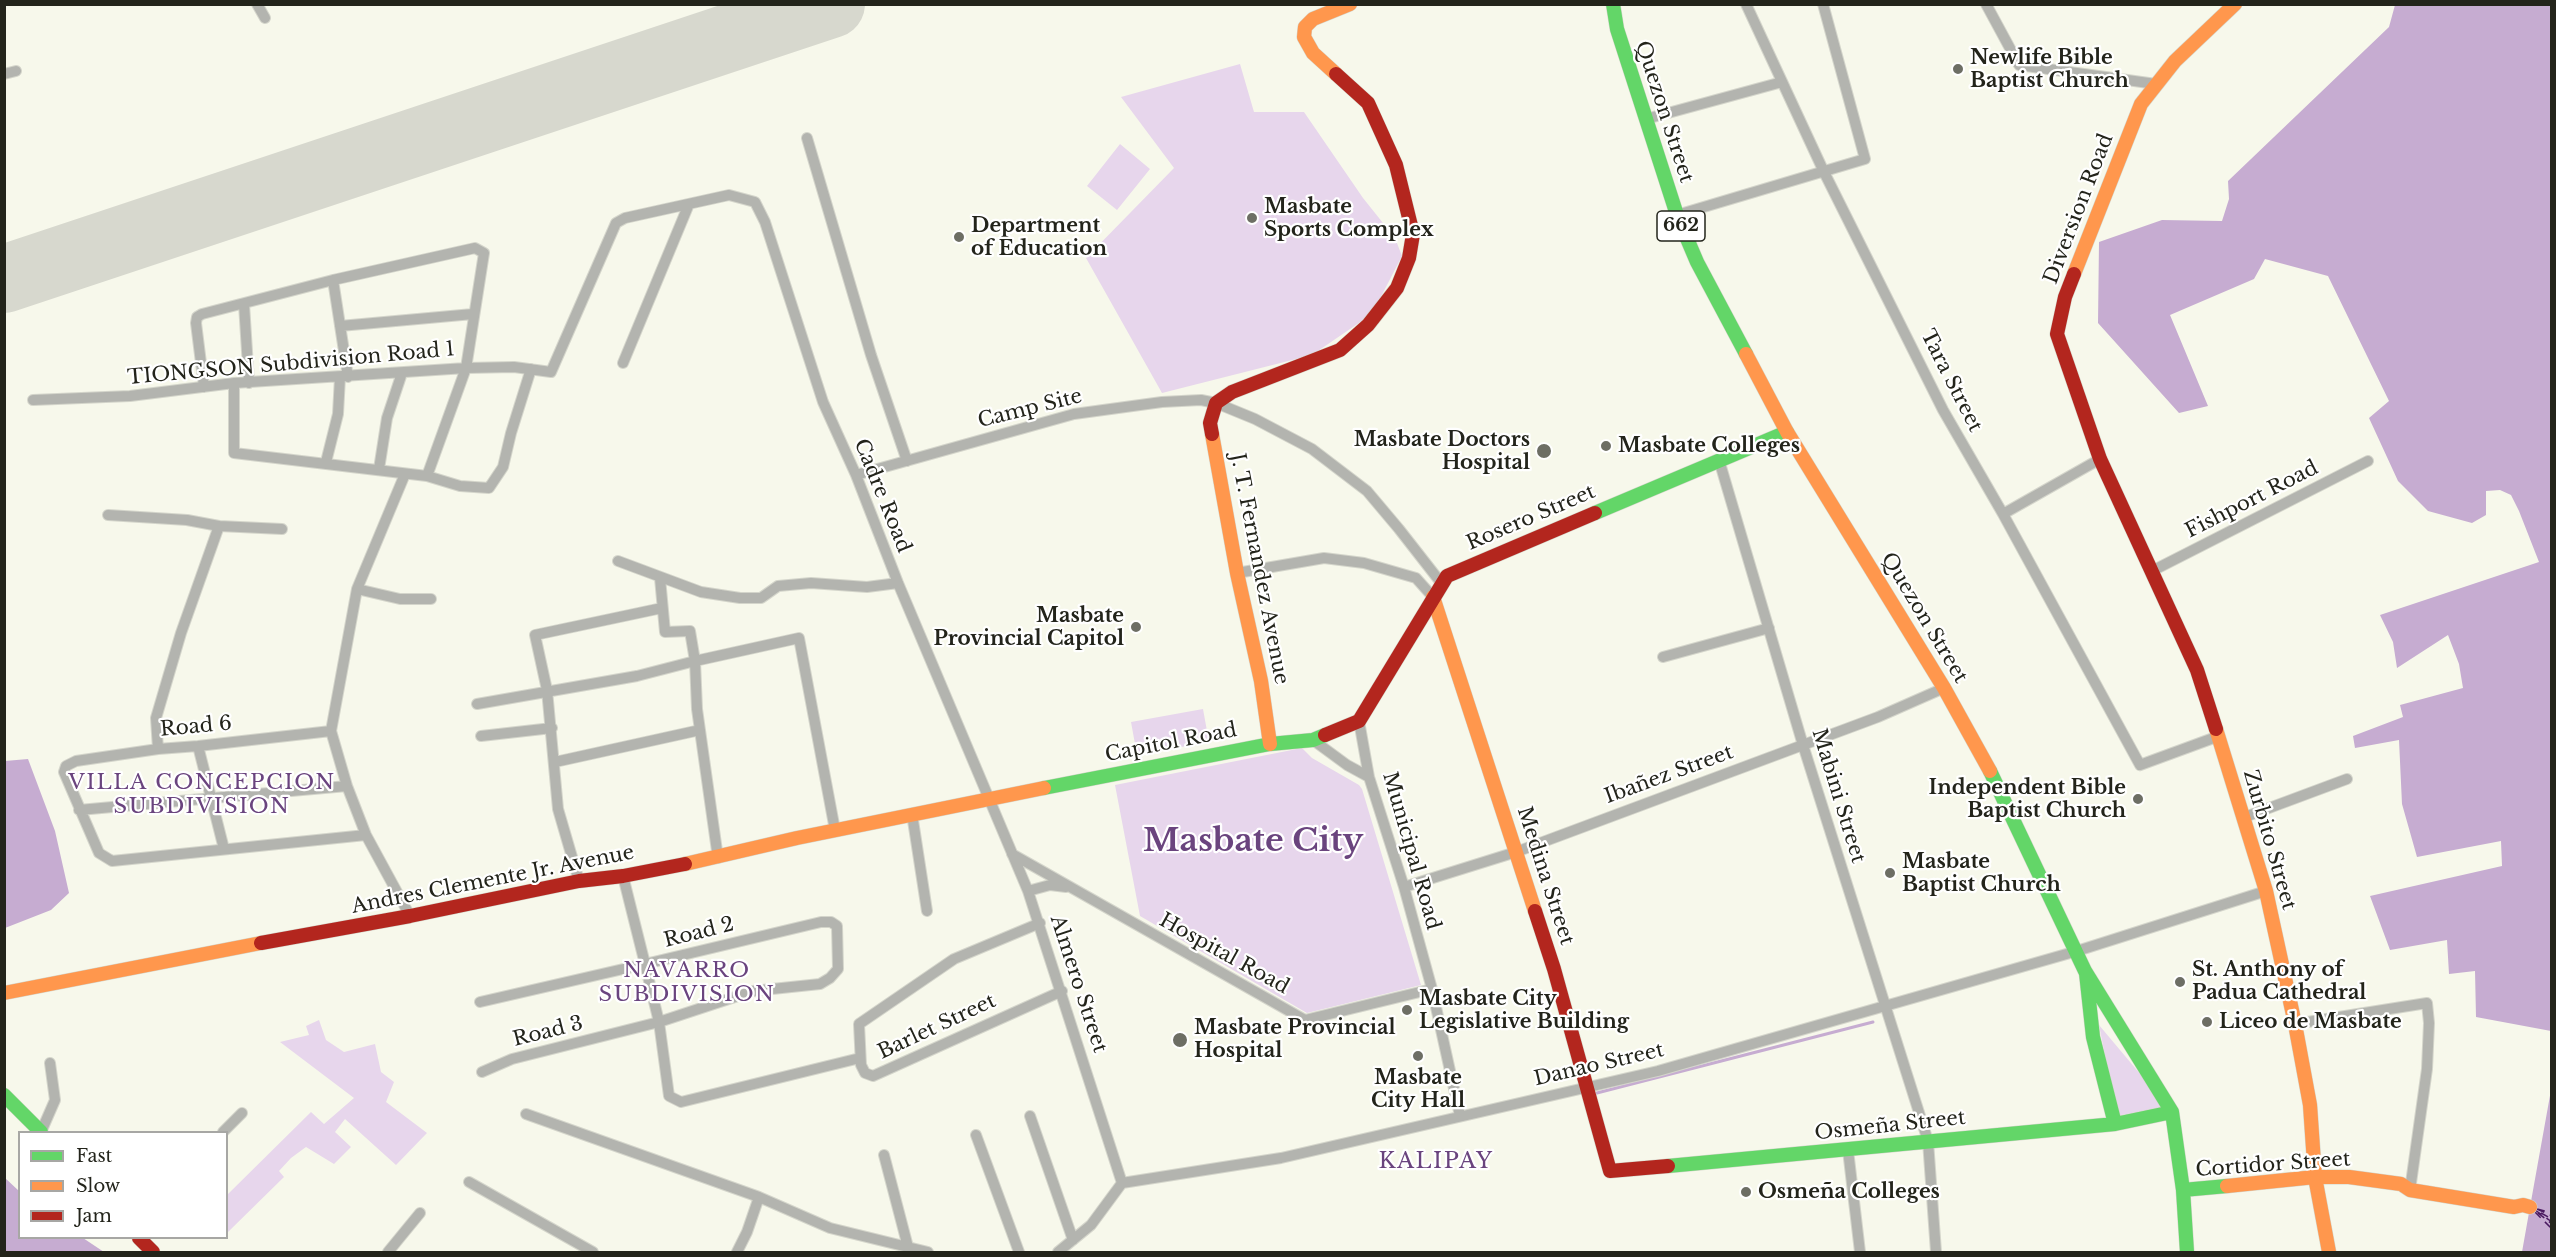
<!DOCTYPE html>
<html>
<head>
<meta charset="utf-8">
<style>
  body { margin:0 }
  #map { position:relative; width:2556px; height:1257px; overflow:hidden; background:#f7f8eb; font-family:"Libre Baskerville",serif }
  canvas { display:block }
  .frame { position:absolute; inset:0; border:6px solid #23241b; pointer-events:none }
  .legend { position:absolute; left:18px; top:1131px; width:210px; height:108px; box-sizing:border-box; background:#fff; border:2px solid #a7a7a4; margin:0; padding:8px 10px; list-style:none; font-size:18px; color:#23241b }
  .legend li { display:flex; align-items:center; gap:12px; height:30px }
  .legend b { width:30px; border:2px solid #a7a7a4 }
</style>
</head>
<body>
<div id="map">
<canvas width="2556" height="1257"></canvas>
<div class="frame"></div>
<ul class="legend">
<li><b style="height:8px;background:#63d668"></b>Fast</li>
<li><b style="height:8px;background:#ff974d"></b>Slow</li>
<li><b style="height:8px;background:#b3261e"></b>Jam</li>
</ul>
</div>
<script>
const c = document.querySelector('canvas').getContext('2d');
c.lineJoin = 'round';
function paint(path, color) {
  c.fillStyle = color;
  c.fill(path, 'evenodd');
}
function poly(rows) {
  const path = new Path2D();
  for (const r of rows) {
    path.moveTo(r[0], r[1]);
    for (let i = 2; i < r.length; i += 2) path.lineTo(r[i], r[i + 1]);
  }
  return path;
}
function stroke(path, color, width, dash) {
  c.strokeStyle = color;
  c.lineWidth = width;
  c.lineCap = dash ? 'butt' : 'round';
  c.setLineDash(dash || []);
  c.stroke(path);
}
function drawText(font, color, halo, rows, align = 'center') {
  c.font = font + ' "Libre Baskerville",serif';
  c.lineWidth = 4.5;
  c.setLineDash([]);
  c.textBaseline = 'middle';
  c.strokeStyle = halo;
  c.fillStyle = color;
  for (const [text, x, y, turn = 0] of rows) {
    c.save();
    c.translate(x, y);
    c.rotate((+turn || 0) * Math.PI / 180);
    c.textAlign = isNaN(turn) ? turn : align;
    if (halo) c.strokeText(text, 0, 0);
    c.fillText(text, 0, 0);
    c.restore();
  }
}
paint(poly([
  [1240,64,1254,112,1304,112,1363,198,1395,238,1402,256,1372,314,1312,355,1162,393,1086,258,1174,168,1121,97],
  [1120,144,1150,169,1117,210,1087,186],
  [1203,709,1209,742,1137,755,1131,722],
  [1302,748,1312,758,1359,785,1362,789,1421,985,1307,1013,1140,916,1115,785],
  [319,1020,326,1040,344,1052,375,1044,381,1072,394,1082,386,1102,427,1133,396,1165,345,1119,335,1132,351,1147,334,1164,306,1147,291,1158,279,1171,284,1177,227,1233,227,1195,311,1112,324,1124,354,1098,280,1042,309,1035,306,1026],
  [2099,1025,2167,1106,2117,1116]
]), '#e7d6ec');
paint(poly([
  [2395,5,2551,5,2551,1031,2476,1017,2475,971,2449,974,2447,940,2390,950,2370,896,2502,866,2501,841,2417,857,2402,804,2399,740,2355,748,2353,736,2403,717,2400,705,2463,688,2459,664,2448,635,2397,668,2393,642,2380,615,2539,562,2519,511,2511,495,2500,490,2486,491,2486,515,2472,523,2428,511,2398,481,2369,418,2389,401,2328,276,2265,259,2254,279,2170,315,2208,406,2179,413,2098,323,2099,242,2162,220,2222,221,2229,199,2228,181,2389,27],
  [28,759,55,831,69,893,51,910,5,928,5,761],
  [2551,1090,2551,1252,2522,1252,2530,1207],
  [4,1177,19,1191,20,1238,83,1238,104,1252,5,1252]
]), '#c6acd1');
stroke(poly([
  [1593,1094,1873,1022]
]), '#c6acd1', 3);
stroke(poly([
  [2537,1209,2552,1216],
  [2537,1209,2552,1213],
  [2535,1210,2552,1222],
  [2535,1212,2552,1229],
  [2538,1213,2552,1224],
  [2541,1213,2552,1219]
]), '#4a1a60', 1.5, [8, 6]);
stroke(poly([
  [4,279,831,4]
]), '#d7d8ce', 68);
const street = poly([
  [257,4,265,18],
  [1746,4,1824,172,1943,410,2003,514,2140,765,2219,736],
  [1986,4,2019,65,2156,84],
  [4,74,16,71],
  [1646,119,1782,82],
  [807,138,871,355,907,461],
  [1677,215,1865,159,1823,4],
  [333,280,348,377],
  [244,304,249,383],
  [340,326,473,314],
  [623,363,689,204],
  [234,383,234,453,427,476],
  [204,387,196,323,197,317,202,314,333,280,475,248,484,253,466,368,427,476,460,486,489,488,503,467,511,433,531,369],
  [33,400,130,396,234,383,466,368,514,367,551,372,616,223,625,218,729,195,755,202,765,222,823,402,856,475,898,583,1028,891,1122,1183],
  [1719,460,1803,745,1928,1141,1936,1252],
  [326,462,338,414,340,377],
  [379,469,387,418,402,373],
  [405,474,357,589,400,599,431,599],
  [856,475,1074,414,1162,402,1201,400,1216,403,1255,419,1312,449,1367,491,1399,529,1442,584],
  [2003,514,2100,459],
  [108,515,187,520,219,526,181,633,156,718,158,749],
  [219,526,282,529],
  [618,561,701,592,740,598,761,598,778,586,811,583,867,587,898,583],
  [2152,571,2368,461],
  [1237,573,1324,558,1364,563,1416,578,1433,597],
  [660,578,665,632,690,631,695,661,799,638,835,830],
  [357,589,331,731,347,786,366,835,410,916],
  [1663,657,1769,628],
  [477,704,637,676,695,661,697,709,718,858],
  [1359,721,1369,777,1404,887,1432,989,1460,1116],
  [331,731,198,746,158,749,76,761,66,766,64,772,99,853,112,861,366,835],
  [481,736,552,728],
  [1313,740,1347,765,1369,777],
  [198,746,224,849],
  [555,762,700,730],
  [79,810,347,786],
  [912,814,927,911],
  [2245,817,2347,779],
  [1012,854,1305,1020,1432,989],
  [579,881,558,809,547,690,535,635,662,608],
  [1404,887,1516,852,1878,717,1944,688],
  [1028,891,1050,885,1066,887],
  [1040,923,954,959,859,1024,861,1065,865,1073,873,1076,1062,991],
  [480,1002,645,964,821,922,831,922,837,926,838,969,830,978,820,984,753,991,659,1022,645,964,623,876],
  [2295,1024,2427,1003,2429,1023,2427,1069,2410,1190],
  [482,1072,512,1059,659,1022,669,1096,681,1102,860,1058],
  [526,1114,759,1197,830,1228,928,1252],
  [1030,1116,1073,1240],
  [41,1132,55,1100,50,1063],
  [223,1132,242,1113],
  [976,1135,1019,1252],
  [1848,1150,1860,1252],
  [884,1155,908,1247],
  [469,1182,593,1252],
  [1122,1183,1281,1158,1658,1071,2077,951,2266,891],
  [388,1252,420,1213],
  [737,1252,747,1232,759,1197],
  [1058,1252,1091,1225,1122,1183]
]);
const fast = poly([
  [1613,4,1617,29,1677,215,1697,262,1746,354],
  [1595,513,1787,432],
  [1990,771,2085,971,2172,1112,2183,1190,2227,1186],
  [1044,788,1270,744,1313,740,1325,735],
  [2086,973,2093,1037,2115,1124],
  [4,1095,41,1132],
  [1668,1166,2115,1124,2172,1112],
  [2183,1190,2187,1252]
]);
const slow = poly([
  [1336,74,1313,53,1304,37,1305,27,1313,19,1350,4],
  [2074,274,2141,104,2175,61,2235,4],
  [1746,354,1787,432,1944,688,1990,771],
  [1212,434,1237,573,1261,681,1270,744],
  [1433,597,1535,911],
  [2216,729,2266,891,2295,1024,2310,1105,2315,1177,2329,1252],
  [685,864,797,838,1044,788],
  [4,993,261,943],
  [2227,1186,2315,1177,2349,1177,2401,1184,2410,1190,2514,1207,2523,1205,2530,1207]
]);
const jam = poly([
  [2074,274,2065,297,2057,334,2100,459,2197,670,2216,729],
  [1212,434,1210,423,1216,403,1232,392,1340,350,1368,325,1397,288,1409,258,1413,234,1396,165,1368,103,1336,74],
  [1325,735,1359,721,1447,576,1595,513],
  [1535,911,1554,969,1610,1171,1668,1166],
  [261,943,410,916,579,881,623,876,685,864],
  [139,1238,153,1252]
]);
stroke(street, '#d4d5cb', 12);
stroke(fast, '#d4d5cb', 15);
stroke(slow, '#d4d5cb', 15);
stroke(jam, '#d4d5cb', 15);
stroke(street, '#b3b4af', 10);
stroke(fast, '#63d668', 14);
stroke(slow, '#ff974d', 14);
stroke(jam, '#b3261e', 14);
for (const [x, y, r, color] of [
  [1958,69,6,"#6d6e64"],
  [1252,218,6,"#6d6e64"],
  [959,237,6,"#6d6e64"],
  [1606,446,6,"#6d6e64"],
  [1544,451,8,"#6d6e64"],
  [1136,627,6,"#6d6e64"],
  [2138,799,6,"#6d6e64"],
  [1890,873,6,"#6d6e64"],
  [2180,982,6,"#6d6e64"],
  [1407,1010,6,"#6d6e64"],
  [2207,1022,6,"#6d6e64"],
  [1180,1040,8,"#6d6e64"],
  [1418,1056,6,"#6d6e64"],
  [1746,1192,6,"#6d6e64"]
]) {
  const dot = new Path2D();
  dot.arc(x, y, r, 0, 2 * Math.PI);
  c.fillStyle = color;
  c.fill(dot);
  stroke(dot, '#fff', 2);
}
for (const [x, y, w] of [
  [1681,226,48]
]) {
  const box = new Path2D();
  box.roundRect(x - w / 2, y - 15, w, 30, 4.5);
  c.fillStyle = '#fff';
  c.fill(box);
  stroke(box, '#23241b', 1.5);
}
drawText('bold 18px', '#23241b', null, [
  ["662",1681,226]
]);
drawText('bold 20px', '#23241b', '#fff', [
  ["Newlife Bible",1970,58],
  ["Baptist Church",1970,81],
  ["Masbate",1264,207],
  ["Sports Complex",1264,230],
  ["Department",971,226],
  ["of Education",971,249],
  ["Masbate Doctors",1530,440,"right"],
  ["Hospital",1530,463,"right"],
  ["Masbate Colleges",1618,446],
  ["Masbate",1124,616,"right"],
  ["Provincial Capitol",1124,639,"right"],
  ["Independent Bible",2126,788,"right"],
  ["Baptist Church",2126,811,"right"],
  ["Masbate",1902,862],
  ["Baptist Church",1902,885],
  ["St. Anthony of",2192,970],
  ["Padua Cathedral",2192,993],
  ["Masbate City",1419,999],
  ["Legislative Building",1419,1022],
  ["Liceo de Masbate",2219,1022],
  ["Masbate Provincial",1194,1028],
  ["Hospital",1194,1051],
  ["Masbate",1418,1078,"center"],
  ["City Hall",1418,1101,"center"],
  ["Osmeña Colleges",1758,1192]
], 'left');
drawText('20px', '#23241b', '#fff', [
  ["Quezon Street",1664,112,72],
  ["Diversion Road",2079,209,-69],
  ["TIONGSON Subdivision Road 1",291,364,-5],
  ["Tara Street",1951,381,63],
  ["Camp Site",1030,409,-14],
  ["Cadre Road",882,496,68],
  ["Fishport Road",2252,500,-27],
  ["Rosero Street",1531,518,-23],
  ["J. T. Fernandez Avenue",1259,569,79],
  ["Quezon Street",1924,618,59],
  ["Road 6",196,727,-5],
  ["Capitol Road",1171,743,-11],
  ["Ibañez Street",1669,775,-20],
  ["Mabini Street",1838,796,73],
  ["Zurbito Street",2269,840,74],
  ["Municipal Road",1411,851,74],
  ["Medina Street",1545,876,72],
  ["Andres Clemente Jr. Avenue",493,880,-11],
  ["Road 2",699,933,-14],
  ["Hospital Road",1224,954,29],
  ["Almero Street",1078,984,72],
  ["Barlet Street",937,1027,-25],
  ["Road 3",548,1032,-14],
  ["Danao Street",1599,1065,-13],
  ["Osmeña Street",1890,1126,-6],
  ["Cortidor Street",2273,1165,-4]
]);
c.letterSpacing = '1.5px';
drawText('21px', '#6a447e', '#fff', [
  ["VILLA CONCEPCION",202,783],
  ["SUBDIVISION",202,807],
  ["NAVARRO",687,971],
  ["SUBDIVISION",687,995]
]);
c.letterSpacing = '0px';
c.letterSpacing = '1.5px';
drawText('22px', '#6a447e', '#fff', [
  ["KALIPAY",1436,1162]
]);
c.letterSpacing = '0px';
drawText('bold 32px', '#6a447e', '#fff', [
  ["Masbate City",1253,842]
]);
</script>
</body>
</html>
